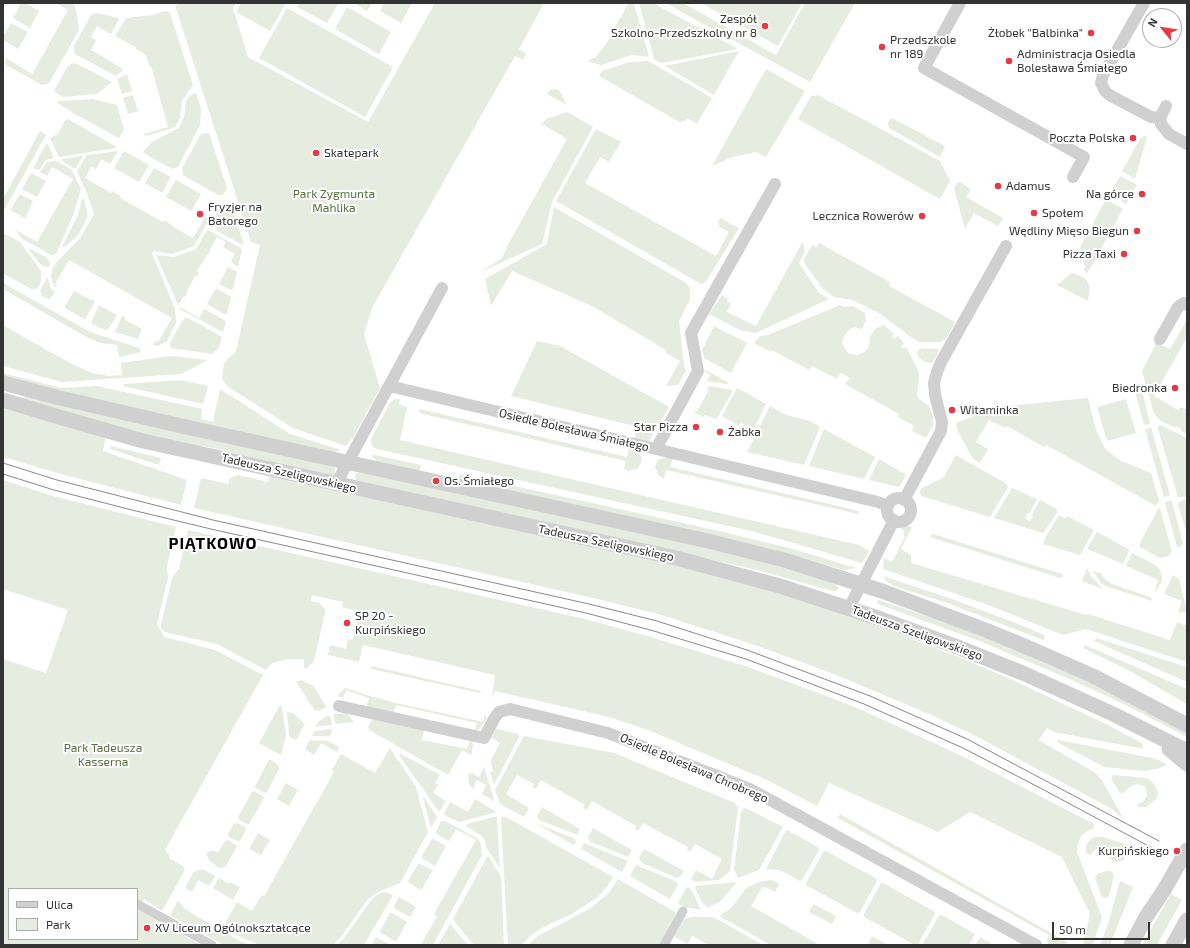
<!DOCTYPE html>
<html>
<head>
<meta charset="utf-8">
<style>
  body { margin:0 }
  #map { position:relative; width:1190px; height:948px; overflow:hidden; background:#fff; font-family:"Exo 2",sans-serif }
  canvas { display:block }
  .frame { position:absolute; inset:0; border:4px solid #333; pointer-events:none }
  .legend { position:absolute; left:8px; top:888px; width:130px; height:52px; box-sizing:border-box; background:#fff; border:1px solid #adadad; margin:0; padding:5px 7px; list-style:none; font-size:12px; color:#333 }
  .legend li { display:flex; align-items:center; gap:8px; height:20px }
  .legend b { width:20px; border:1px solid #adadad }
  .north { position:absolute; left:1142px; top:8px; width:40px; height:40px; box-sizing:border-box; background:#fff; border:1px solid #adadad; border-radius:50%; rotate:300deg; font-size:11px; font-weight:700; line-height:16px; text-align:center; color:#333 }
  .north::after { content:''; display:block; margin:auto; width:14px; height:18px; background:#e63946; clip-path:polygon(50% 0,100% 100%,50% 72%,0 100%) }
  .scale { position:absolute; left:1052px; top:922px; width:98px; height:18px; box-sizing:border-box; border:2px solid #333; border-top:0; padding-left:5px; font-size:12px; line-height:14px; white-space:nowrap; color:#333; -webkit-text-stroke:3px #fff; paint-order:stroke }
</style>
</head>
<body>
<div id="map">
<canvas width="1190" height="948"></canvas>
<div class="frame"></div>
<ul class="legend">
<li><b style="height:5px;background:#d0d0d0"></b>Ulica</li>
<li><b style="height:11px;background:#e6ecdf"></b>Park</li>
</ul>
<div class="north">N</div>
<div class="scale">50 m</div>
</div>
<script>
const c = document.querySelector('canvas').getContext('2d');
c.lineJoin = 'round';
function paint(path, color) {
  c.fillStyle = color;
  c.fill(path, 'evenodd');
}
function poly(rows) {
  const path = new Path2D();
  for (const r of rows) {
    if (r.length === 3) {
      path.moveTo(r[0] + r[2], r[1]);
      path.arc(r[0], r[1], r[2], 0, 2 * Math.PI);
      continue;
    }
    path.moveTo(r[0], r[1]);
    for (let i = 2; i < r.length; i += 2) path.lineTo(r[i], r[i + 1]);
  }
  return path;
}
function stroke(path, color, width, dash) {
  c.strokeStyle = color;
  c.lineWidth = width;
  c.lineCap = dash ? 'butt' : 'round';
  c.setLineDash(dash || []);
  c.stroke(path);
}
function drawText(font, color, halo, rows, align = 'center') {
  c.font = font + ' "Exo 2",sans-serif';
  c.lineWidth = 4;
  c.setLineDash([]);
  c.textBaseline = 'middle';
  c.strokeStyle = halo;
  c.fillStyle = color;
  for (const [text, x, y, turn = 0] of rows) {
    c.save();
    c.translate(x, y);
    c.rotate((+turn || 0) * Math.PI / 180);
    c.textAlign = isNaN(turn) ? turn : align;
    if (halo) c.strokeText(text, 0, 0);
    c.fillText(text, 0, 0);
    c.restore();
  }
}
paint(poly([
  [21,3,25,3,39,11,30,28,13,18],
  [56,3,73,3,76,9,79,30,49,83,42,85,6,65,5,61,6,58,32,74,68,10],
  [184,3,236,3,233,8,248,57,368,122,435,3,544,3,519,49,526,53,525,56,523,60,515,56,373,306,364,334,380,388,354,436,346,446,293,428,227,386,222,379,224,363,236,351,260,245,251,242,181,24,175,5],
  [241,3,286,3,270,31,236,12],
  [299,3,339,3,327,23,297,7],
  [354,3,372,3,367,11],
  [384,3,412,3,401,23,380,11],
  [628,3,634,3,649,57,632,55,601,65,587,61,596,57,608,41,618,21,622,16],
  [639,3,653,3,738,49,661,63,654,59],
  [665,3,683,3,776,55,805,3,854,3,854,5,810,82],
  [701,3,802,3,778,46],
  [347,7,391,32,379,54,335,29],
  [287,8,393,67,365,117,259,58],
  [166,11,170,13,193,85,182,101,180,118,176,126,170,129,145,136,144,134,168,127,151,66,149,66,146,55,136,49,137,48,115,36,126,18,153,15],
  [97,13,118,18,119,19,111,34,97,26,91,37,96,40,91,50,123,69,121,72,116,76,75,54,74,50,74,46,91,15],
  [11,23,28,32,18,49,3,40,3,36],
  [739,51,714,95,665,66],
  [648,61,712,98,697,124,687,118,685,121,682,121,681,123,599,76,602,71,630,62],
  [73,63,77,64,112,82,97,94,63,97,54,91,68,66],
  [766,69,805,91,766,157,756,152,733,157,712,166],
  [127,74,132,91,122,94,117,79],
  [556,89,559,90,567,105,547,94,550,90],
  [196,93,201,109,200,125,178,167,172,169,145,154,143,152,152,142,179,128,184,117,186,102,189,96],
  [133,95,138,111,128,114,123,98],
  [818,95,940,161,950,181,940,199,798,119,811,96],
  [93,99,117,105,124,130,119,138,75,114,57,103,60,101],
  [567,112,593,127,552,202,542,244,481,272,502,258,510,241,567,139,542,124,546,119],
  [68,119,115,146,116,148,59,157,50,138,58,134,65,120],
  [891,119,894,119,945,146,940,157,889,128,888,123],
  [596,129,621,142,609,162,600,157,585,183,716,256,729,232,718,226,720,224,718,222,720,218,739,228,706,282,701,284,556,201],
  [40,131,46,135,3,212,3,199],
  [209,133,227,188,225,192,222,195,218,195,183,175,182,168,201,134],
  [1144,136,1147,137,1135,179,1122,171,1140,139],
  [46,144,48,144,54,158,46,160,40,169,38,170,33,168],
  [118,151,110,164,101,159,96,169,91,167,85,178,111,193,112,191,121,196,120,198,163,222,164,220,172,225,172,226,193,238,205,217,209,220,194,246,172,254,154,251,152,253,175,309,176,323,167,341,158,346,153,345,155,341,158,342,172,318,69,260,55,284,57,285,55,288,51,277,52,269,56,263,81,237,94,214,88,196,77,171,87,155],
  [124,151,149,165,139,182,114,168],
  [83,156,76,168,74,168,62,161,62,159],
  [56,161,71,169,81,189,74,213,56,254,51,255,21,238,16,230,37,242,73,179,52,167,47,176,40,172,47,162],
  [154,168,171,177,162,193,145,183],
  [31,173,46,181,37,197,22,189],
  [1120,176,1137,185,1126,204,1121,201,1123,198,1121,197,1119,200,1109,195],
  [176,180,201,194,191,211,166,197],
  [960,182,971,189,966,197,1003,218,998,226,974,213,965,229,954,188,957,183],
  [20,194,33,201,25,218,10,210],
  [82,199,84,199,88,216,78,235,66,246,63,247,63,245,78,215],
  [1106,199,1123,209,1088,272,1085,273,1084,268,1086,266,1084,265,1080,247],
  [223,206,234,213,243,242,243,245,217,231,215,217,220,208],
  [554,207,686,283,690,288,690,300,679,321,684,366,686,371,678,385,666,386,680,361,666,353,666,350,592,306,512,271,491,306,485,279,547,244],
  [206,231,210,231,242,249,238,267,231,262,235,254,223,247,226,242,217,237,209,251,210,251,208,255,207,255,197,271,199,273,197,276,195,276,186,293,187,294,185,297,183,297,178,306,199,318,204,309,223,319,226,322,223,332,180,309,156,255,174,257,196,249],
  [3,233,20,242,41,271,41,281,37,289,31,289,3,273],
  [803,241,805,251,799,263,819,293,829,299,756,333,740,330,709,314,722,295,729,299,727,301,731,304,727,312,756,326],
  [819,243,890,282,889,286,955,322,946,339,940,342,920,342,912,338,879,313,852,300,834,297,823,289,805,264,804,259,812,245,817,247],
  [30,249,46,257,50,262,50,265,48,267,42,266,29,250],
  [228,267,237,272,233,289,231,290,219,284],
  [1072,273,1085,278,1090,287,1088,301,1057,285],
  [47,278,48,279,51,289,55,291,50,300,42,296,40,291],
  [3,283,90,332,139,348,141,352,119,357,117,345,100,343,88,338,3,289],
  [216,288,230,296,231,298,227,314,224,314,207,304],
  [74,291,91,300,92,299,95,301,86,318,84,319,65,308,65,306],
  [99,305,117,315,109,328,106,330,100,328,91,323],
  [840,305,844,307,853,306,865,313,866,320,862,329,855,327,850,329,844,336,842,343,847,352,850,354,857,355,865,352,869,346,870,336,876,328,884,325,894,334,892,336,894,339,898,336,902,341,904,344,901,346,903,349,906,347,918,370,919,377,917,395,919,399,929,406,933,416,933,426,926,438,912,431,914,426,898,417,899,414,845,384,850,378,841,373,837,379,812,366,809,370,772,350,771,352,754,343,760,336,768,335],
  [122,316,126,318,125,320,142,329,138,339,115,332],
  [185,318,188,318,219,335,222,337,219,348,212,354,171,348,170,343,182,321],
  [1187,320,1187,337,1154,396,1178,410,1180,407,1187,410,1187,434,1181,431,1181,429,1176,426,1175,428,1161,421,1156,416,1153,410,1142,371,1155,346,1154,338,1157,333,1161,345,1170,349],
  [3,325,68,362,92,373,109,376,122,375,121,363,171,356,208,360,181,374,62,382,3,366],
  [714,326,747,343,731,373,704,358,702,350],
  [537,341,560,346,669,407,655,431,511,396],
  [923,348,939,349,937,355,932,363,925,362,919,358,917,353,919,349],
  [702,370,705,370,728,382,727,384,707,381,710,375],
  [3,373,61,388,97,386,202,409,201,419,213,422,220,389,290,434,341,450,329,454,3,378],
  [180,380,208,386,203,404,123,386,124,384],
  [709,386,732,390,732,392,718,417,716,419,705,415,703,417,693,412,697,411,709,390,707,389],
  [737,388,766,404,753,430,741,423,739,426,722,416],
  [1136,391,1143,394,1150,424,1144,425,1135,392],
  [25,396,98,413,98,415,99,415,100,414,334,466,335,470,334,474,330,476,209,447,167,442,24,399],
  [1088,398,1096,430,1105,449,1121,461,1151,473,1159,500,1156,506,1046,445,1044,447,1007,426,1005,428,989,420,976,442,988,449,980,463,973,459,958,432,956,423,997,407],
  [394,399,400,399,399,404,407,407,400,440,859,545,869,551,862,563,783,540,747,530,377,449,372,446,371,439,390,403],
  [1126,399,1136,433,1107,441,1097,407],
  [3,404,106,436,103,451,187,480,181,505,61,474,3,457],
  [770,406,786,415,810,421,820,427,804,465,747,452],
  [420,409,627,457,629,448,639,453,642,458,641,463,637,469,628,471,624,469,626,461,419,413],
  [1160,425,1187,438,1187,497,1178,497,1158,429,1158,427],
  [1151,427,1170,495,1164,497,1145,429],
  [824,429,875,457,864,479,809,466],
  [636,430,653,433,649,442,635,438],
  [111,446,161,458,159,465,110,449],
  [375,455,421,465,420,471,377,461,371,456],
  [956,455,1007,484,1008,487,990,517,921,496,920,491,922,488,943,478],
  [667,457,673,459,670,467,847,508,858,511,858,514,666,470,664,479,658,475,655,467,658,460],
  [879,459,905,474,905,477,902,483,898,487,869,480],
  [359,472,666,538,768,563,835,584,838,587,838,589,836,591,833,591,753,569,356,480,355,474],
  [460,474,719,531,793,549,856,568,844,570,767,548,458,480],
  [238,475,268,482,270,475,688,568,735,580,816,604,886,629,961,658,1008,678,1104,723,1143,744,1142,747,1144,749,1054,732,1047,728,1039,740,1094,772,1101,779,1121,814,1122,818,1112,809,972,734,924,712,834,674,752,644,658,614,593,598,194,508,201,478,228,484,230,478],
  [3,480,53,496,176,527,167,566,168,577,157,624,164,637,215,650,263,675,165,850,169,855,169,858,183,866,185,870,162,911,144,899,138,910,201,945,3,945,3,659,46,673,68,610,3,589],
  [9,889,137,889,137,939,9,939],
  [1012,488,1037,499,1029,514,1027,513,1025,518,1030,521,1033,516,1032,515,1040,500,1057,509,1057,513,1043,533,994,518],
  [1170,500,1172,501,1183,544,1180,547,1177,547,1165,503],
  [1182,500,1187,500,1187,534,1178,504],
  [1160,508,1172,552,1169,556,1160,558,1140,547,1139,545,1158,509],
  [1059,515,1065,519,1067,516,1094,530,1080,555,1043,544,1045,538],
  [904,525,912,527,901,549,911,555,911,563,1086,615,1088,614,1170,640,1177,622,1187,626,1187,662,1086,629,1063,635,991,606,886,570,883,569,884,558,892,562,905,536,903,535,905,531,899,527],
  [188,530,585,619,651,637,745,666,824,695,862,710,960,755,1094,824,1094,828,1087,831,1081,836,1078,843,1077,852,1102,917,1093,945,1083,945,1090,914,1062,857,970,812,938,832,829,783,817,806,767,780,648,730,609,717,495,691,492,699,495,675,363,645,359,662,328,655,330,645,346,649,348,639,353,640,359,611,342,607,343,602,312,595,310,601,320,603,325,609,325,613,314,661,306,669,304,667,304,659,288,659,272,663,266,670,217,644,165,632,161,628,161,625,172,578,179,569],
  [1097,532,1128,549,1129,551,1123,564,1087,549],
  [933,534,1059,573,1063,574,1063,577,1060,578,930,537,931,535],
  [1132,553,1157,566,1160,571,1162,577,1162,580,1156,592,1155,591,1158,580,1126,566],
  [1087,568,1091,576,1103,589,1082,581],
  [1093,571,1101,573,1103,578,1112,584,1147,596,1151,597,1152,601,1105,586,1101,583],
  [1173,575,1179,579,1187,612,1178,613,1182,601,1164,594],
  [883,576,952,599,1016,623,1044,635,1045,637,1043,640,950,604,894,586,886,581],
  [878,600,936,619,1026,654,1082,679,1122,699,1187,733,1187,737,1126,705,1074,681,982,642,878,604,877,602],
  [1096,638,1187,667,1187,682,1094,641],
  [1085,645,1187,689,1187,704,1128,670,1083,648],
  [371,666,481,691,480,693,371,669],
  [301,680,313,686,317,691,326,707,319,711,315,710,306,699,307,698,296,682],
  [345,688,370,696,396,703,483,722,485,714,487,718,480,728,474,732,477,723,396,705,393,715,366,708,369,698,346,690,343,698,340,697,338,695],
  [280,705,282,706,286,736,281,755,259,743],
  [287,712,293,713,305,724,296,740,291,738,289,735],
  [346,713,354,722,337,724,335,723,334,714],
  [328,715,330,717,332,724,331,725,315,727,319,721],
  [375,718,424,730,422,740,467,749,470,740,473,744,472,752,471,755,462,750,448,775,369,730,368,727,372,720],
  [330,729,332,731,330,736,312,736,315,731],
  [496,729,519,734,519,737,494,785,490,772,493,771,491,763,492,758,500,743,491,738],
  [524,736,614,753,735,803,738,808,730,871,719,880,696,882,691,879,696,870,712,879,722,859,695,844,690,852,687,850,688,847,643,823,638,831,635,829,636,826,592,801,587,810,583,808,585,805,541,780,536,789,532,787,534,784,517,775,506,794,529,808,524,817,500,804,495,790],
  [310,740,328,741,339,747,337,752,321,743,314,755,305,749],
  [1058,740,1152,758,1161,761,1167,765,1157,769,1144,771,1104,767,1057,742],
  [390,748,416,787,428,832,400,883,382,890,368,899,341,937,333,945,260,945,242,938,223,927,237,902,252,911,262,895,264,896,334,772,332,770,341,754,375,773],
  [399,753,440,775,435,783,438,785,433,793,446,801,439,812,399,755],
  [269,760,271,760,278,765,279,769,267,792,265,793,256,788,255,786],
  [484,767,494,799,494,801,482,794,486,785,477,780,473,789,469,784,468,776,470,772,479,777],
  [1113,775,1146,778,1149,779,1154,784,1156,788,1158,793,1156,799,1146,807,1138,807,1137,806,1138,804,1143,802,1147,796,1146,789,1144,786,1137,784,1131,786,1125,792,1120,793,1111,779],
  [286,783,298,790,289,806,277,799],
  [254,791,263,796,264,798,249,824,247,824,239,820,238,817,252,792],
  [424,797,437,817,431,828,423,798],
  [475,799,497,812,459,822,446,816,444,813,450,802,468,812],
  [542,807,580,829,577,835,539,820,537,816],
  [746,808,783,827,759,870,738,878,734,869,741,813,743,809],
  [840,814,1067,942,1066,945,1048,945,1047,939,1049,935,838,818],
  [497,816,500,868,487,849,485,841,482,836,466,826,467,824],
  [503,817,506,817,613,877,606,888,598,897,570,915,549,924,534,933,521,945,508,945,501,821,501,818],
  [441,821,445,821,478,839,481,845,482,855,433,945,421,945,437,916,434,914,476,840,456,829,449,841,437,834,436,832],
  [237,823,245,827,246,829,240,841,238,841,229,837,228,834,234,824],
  [535,823,575,839,576,842,574,845],
  [593,828,632,850,628,857,589,841,588,837],
  [786,830,787,830,818,847,819,850,802,880,800,881,786,873,779,870,766,869],
  [258,833,270,840,261,855,249,849],
  [1094,837,1103,837,1131,846,1123,861,1115,862,1110,858,1106,852,1100,849,1095,850,1090,855,1087,854,1086,852,1086,846,1090,840],
  [432,839,434,839,446,846,435,866,423,859,422,856],
  [228,840,237,846,226,866,223,868,219,868,210,861,207,856,207,853,212,850,218,852,225,841],
  [584,843,628,861,622,872,581,849],
  [644,849,684,871,681,876,677,878,642,863,639,858],
  [824,851,826,851,877,879,877,881,860,912,857,913,806,885,806,883],
  [487,857,489,857,501,877,504,945,476,945,471,942,453,919],
  [418,864,420,864,433,870,421,890,409,883,408,881],
  [636,865,677,882,678,885,670,899,630,876],
  [203,869,215,876,209,886,198,880,192,892,185,888,193,873,196,871],
  [1107,871,1111,871,1114,875,1109,896,1106,898,1102,897,1095,878,1097,874],
  [219,878,229,884,230,882,240,887,233,900,213,888],
  [618,879,675,912,675,915,659,945,529,945,531,942,538,936,589,909,609,893],
  [771,880,778,883,779,885,775,892,763,886,751,906,820,945,771,945,721,917,721,914,730,909,736,902,746,888,759,882],
  [1120,881,1133,887,1110,945,1100,945,1108,924],
  [737,882,721,901,708,908,702,902,695,888,696,886],
  [881,883,883,883,935,912,935,914,918,944,915,945,864,917,864,914],
  [687,887,691,889,701,910,685,907,678,903],
  [385,892,393,895,364,945,337,945,344,938,372,899,380,893],
  [1171,894,1182,900,1157,945,1142,945],
  [399,897,416,907,410,917,395,909,394,906],
  [178,900,184,908,191,913,236,939,250,945,224,945,171,916,171,914],
  [814,904,836,916,832,924,809,912],
  [390,913,392,913,407,922,396,942,381,933,380,931],
  [942,915,975,934,969,945,922,945,939,916],
  [692,917,711,917,715,918,763,945,709,945,692,936,688,944,675,937,674,935,684,919],
  [450,924,468,945,438,945],
  [872,936,888,945,868,945],
  [376,937,391,945,372,945],
  [980,937,991,943,990,945,975,945]
]), '#e6ecdf');
stroke(poly([
  [137,904,212,945],
  [664,945,683,911]
]), '#d0d0d0', 9);
stroke(poly([
  [960,3,924,68,1084,157,1073,177],
  [1144,3,1103,75,1101,83,1105,91,1111,96,1151,117,1160,118],
  [1166,106,1160,118,1161,124,1169,134,1187,144],
  [1160,339,1178,307,1184,303,1187,305],
  [389,386,656,449,698,371,691,333,775,184],
  [656,449,878,502,888,506],
  [336,484,442,288],
  [899,510,12],
  [904,500,941,431,942,422,935,395,934,383,937,372,941,362,1006,246],
  [849,608,894,520],
  [339,706,484,738,494,719,499,712,510,709,608,733,750,789,1036,945]
]), '#d0d0d0', 12);
stroke(poly([
  [3,383,60,398,186,427,708,541,784,560,882,591,988,631,1034,650,1093,676,1187,725],
  [3,400,59,417,143,441,676,558,780,586,881,619,955,646,1025,674,1113,714,1187,751],
  [1169,749,1187,764],
  [1131,945,1146,917,1164,890],
  [1173,945,1187,920]
]), '#d0d0d0', 15);
stroke(poly([
  [3,463,57,480,213,520,589,604,657,621,747,650,870,696,967,739,1159,841],
  [3,474,54,490,132,510,211,529,586,613,654,631,746,659,864,704,963,748,1044,790,1154,849]
]), '#888', 1);
stroke(poly([
  [1164,890,1187,850]
]), '#d0d0d0', 15);
for (const [x, y, r, color] of [
  [765,26,4,"#e63946"],
  [1091,33,4,"#e63946"],
  [882,47,4,"#e63946"],
  [1009,61,4,"#e63946"],
  [1133,138,4,"#e63946"],
  [316,153,4,"#e63946"],
  [998,186,4,"#e63946"],
  [1142,194,4,"#e63946"],
  [1034,213,4,"#e63946"],
  [200,214,4,"#e63946"],
  [922,216,4,"#e63946"],
  [1137,231,4,"#e63946"],
  [1124,254,4,"#e63946"],
  [1175,388,4,"#e63946"],
  [952,410,4,"#e63946"],
  [696,427,4,"#e63946"],
  [720,432,4,"#e63946"],
  [436,481,4,"#e63946"],
  [347,623,4,"#e63946"],
  [1177,851,4,"#e63946"],
  [147,928,4,"#e63946"]
]) {
  const dot = new Path2D();
  dot.arc(x, y, r, 0, 2 * Math.PI);
  c.fillStyle = color;
  c.fill(dot);
  stroke(dot, '#fff', 1.5);
}
drawText('12px', '#333', '#fff', [
  ["Zespół",757,19,"right"],
  ["Szkolno-Przedszkolny nr 8",757,33,"right"],
  ["Żłobek \"Balbinka\"",1083,33,"right"],
  ["Przedszkole",890,40],
  ["nr 189",890,54],
  ["Administracja Osiedla",1017,54],
  ["Bolesława Śmiałego",1017,68],
  ["Poczta Polska",1125,138,"right"],
  ["Skatepark",324,153],
  ["Adamus",1006,186],
  ["Na górce",1134,194,"right"],
  ["Fryzjer na",208,207],
  ["Batorego",208,221],
  ["Społem",1042,213],
  ["Lecznica Rowerów",914,216,"right"],
  ["Wędliny Mięso Biegun",1129,231,"right"],
  ["Pizza Taxi",1116,254,"right"],
  ["Biedronka",1167,388,"right"],
  ["Witaminka",960,410],
  ["Star Pizza",688,427,"right"],
  ["Żabka",728,432],
  ["Os. Śmiałego",444,481],
  ["SP 20 -",355,616],
  ["Kurpińskiego",355,630],
  ["Kurpińskiego",1169,851,"right"],
  ["XV Liceum Ogólnokształcące",155,928]
], 'left');
drawText('12px', '#56703f', '#fff', [
  ["Park Zygmunta",334,194],
  ["Mahlika",334,208],
  ["Park Tadeusza",103,748],
  ["Kasserna",103,762]
]);
drawText('12px', '#333', '#fff', [
  ["Osiedle Bolesława Śmiałego",574,430,13],
  ["Tadeusza Szeligowskiego",289,473,13],
  ["Tadeusza Szeligowskiego",606,543,12],
  ["Tadeusza Szeligowskiego",917,633,20],
  ["Osiedle Bolesława Chrobrego",694,768,23]
]);
c.letterSpacing = '1px';
drawText('bold 16px', '#000', '#fff', [
  ["PIĄTKOWO",213,544]
]);
c.letterSpacing = '0px';
</script>
</body>
</html>
